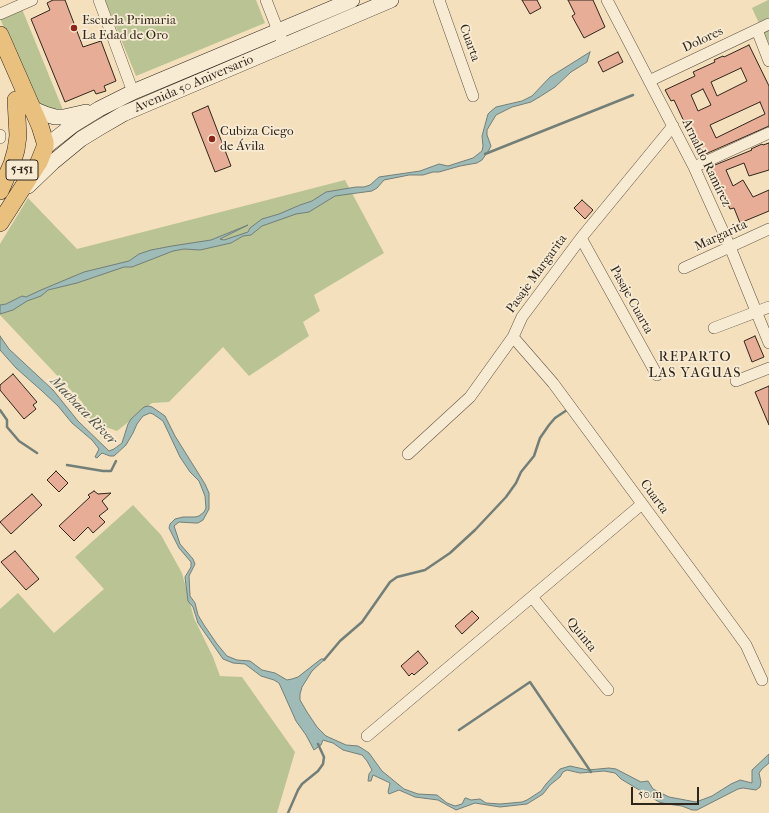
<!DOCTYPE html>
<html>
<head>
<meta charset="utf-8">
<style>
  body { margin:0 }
  #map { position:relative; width:769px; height:813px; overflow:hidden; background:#f5e0bd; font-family:"IM FELL French Canon",serif }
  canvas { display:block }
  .scale { position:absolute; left:631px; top:787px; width:68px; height:18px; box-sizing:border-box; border:2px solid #2f261b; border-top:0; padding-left:5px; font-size:12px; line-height:14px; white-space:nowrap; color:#2f261b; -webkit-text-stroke:3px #f8ebd4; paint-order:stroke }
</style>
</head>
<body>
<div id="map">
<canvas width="769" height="813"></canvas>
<div class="scale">50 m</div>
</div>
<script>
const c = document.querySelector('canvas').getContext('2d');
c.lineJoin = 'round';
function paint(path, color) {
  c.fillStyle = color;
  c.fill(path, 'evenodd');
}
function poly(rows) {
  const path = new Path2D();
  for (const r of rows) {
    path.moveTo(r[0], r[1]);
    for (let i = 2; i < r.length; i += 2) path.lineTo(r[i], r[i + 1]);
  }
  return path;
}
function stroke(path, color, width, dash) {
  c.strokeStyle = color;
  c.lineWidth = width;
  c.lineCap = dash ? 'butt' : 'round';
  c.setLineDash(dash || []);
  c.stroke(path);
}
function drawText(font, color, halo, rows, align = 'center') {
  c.font = font + ' "IM FELL French Canon",serif';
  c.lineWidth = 3.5;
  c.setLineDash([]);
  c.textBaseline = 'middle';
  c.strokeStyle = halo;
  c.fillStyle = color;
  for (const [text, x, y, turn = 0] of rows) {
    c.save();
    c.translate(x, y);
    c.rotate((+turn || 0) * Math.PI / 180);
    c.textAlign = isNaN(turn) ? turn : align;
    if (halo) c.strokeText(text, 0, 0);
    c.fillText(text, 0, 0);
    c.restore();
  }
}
paint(poly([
  [105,0,256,0,265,23,136,76],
  [768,0,769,0,769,45,752,8],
  [22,9,63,110,55,111,40,106,31,96,0,18],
  [198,71,199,75,68,140,60,143,99,114],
  [345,180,384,253,314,295,320,311,303,322,309,336,249,376,223,347,169,402,152,403,117,431,92,422,82,402,0,315,0,244,28,198,77,249],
  [133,505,161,535,182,573,194,618,213,657,220,676,242,677,295,752,277,813,0,813,0,609,18,593,54,633,104,589,75,557]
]), '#bac393');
const water = poly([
  [590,52,587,62,571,72,555,87,541,96,531,102,512,107,496,115,487,130,487,135,491,146,489,150,482,160,477,163,460,166,439,172,433,172,423,175,409,175,384,180,377,188,372,191,335,196,309,212,296,214,262,226,251,235,243,236,231,243,200,250,184,249,173,251,132,267,124,267,77,283,48,290,41,296,27,301,13,310,0,314,0,305,6,304,22,296,26,297,41,290,84,272,129,261,139,254,151,250,172,246,211,240,248,225,220,239,224,240,248,232,250,228,262,219,279,214,300,205,312,201,326,192,356,187,364,187,370,185,379,177,420,171,439,164,448,166,473,158,482,151,483,146,482,136,488,114,490,112,496,107,522,101,532,96,550,77,590,52],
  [0,336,9,349,53,390,78,421,109,451,114,449,122,443,128,424,131,419,144,407,148,406,152,407,165,416,175,436,205,484,209,493,209,509,203,520,198,523,195,523,179,522,174,526,180,544,193,559,195,564,189,576,190,596,195,603,198,615,204,625,217,644,227,656,237,660,250,661,262,670,275,673,287,680,292,679,298,677,321,659,325,659,312,671,302,687,300,694,300,700,307,712,317,727,326,736,346,745,358,746,363,749,369,753,382,771,404,789,418,794,437,795,447,803,455,806,462,804,465,798,466,798,471,800,480,799,486,803,500,804,522,802,527,800,541,791,546,784,560,769,570,766,588,770,609,768,616,769,641,782,648,781,653,789,669,797,696,802,712,796,731,784,740,780,752,783,752,770,769,754,769,763,762,769,759,773,761,782,760,787,756,790,743,788,738,789,697,810,692,810,682,806,667,804,659,802,621,779,615,773,604,771,580,773,567,770,563,772,560,777,550,785,543,794,527,804,500,807,475,803,456,810,438,800,415,797,399,790,389,794,388,792,390,783,388,782,373,775,371,781,368,781,369,774,372,770,367,761,362,755,343,750,333,743,326,741,323,740,321,745,314,750,306,735,296,721,279,683,274,680,261,676,245,664,233,663,223,659,198,623,193,607,188,601,185,577,191,567,191,562,179,548,169,528,170,524,175,519,183,517,195,517,199,516,204,512,206,508,205,496,199,481,190,472,180,457,163,421,153,414,150,413,143,416,137,424,133,433,126,445,114,456,110,456,102,453,97,458,95,457,99,449,92,440,72,423,58,406,42,391,16,368,0,350,0,336]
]);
paint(water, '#9ebbb8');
stroke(water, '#727f79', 1);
stroke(poly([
  [485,154,633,95],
  [0,410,7,420,7,427,19,441,37,453],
  [67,465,103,471,111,471,116,461],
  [324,660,340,641,362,622,390,582,397,577,425,570,450,553,475,530,506,497,516,483,521,472,534,456,540,438,549,425,555,418,567,410],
  [459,730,530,682,591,772],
  [288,813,298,790,302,784,318,771,323,764,324,757,318,744]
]), '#727f79', 2.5);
const building = poly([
  [53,0,65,0,83,47,101,41,116,81,104,86,106,91,96,94,94,90,65,102,31,19,50,10,47,3,53,0],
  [522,0,537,0,541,8,530,14,522,0],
  [568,0,593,0,605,27,584,38,572,16,575,14,568,0],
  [749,45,769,86,769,126,701,156,689,127,687,128,674,100,671,101,665,90,695,76,693,72,715,62,714,60,723,56,724,57,749,45],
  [741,68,747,81,717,96,711,82,741,68],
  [703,89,711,105,698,111,691,95,703,89],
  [760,102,765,114,716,138,710,125,760,102],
  [618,52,623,62,603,72,598,62,618,52],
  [208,106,231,166,215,172,192,113,208,106],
  [769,143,769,170,749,176,744,163,726,170,733,186,743,180,753,197,769,190,769,211,740,223,734,208,730,209,722,191,710,167,752,150,751,149,762,144,763,145,769,143],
  [582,200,593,210,585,219,574,208,582,200],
  [755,336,764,357,752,362,744,341,755,336],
  [13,374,37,402,33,405,36,409,24,419,0,390,0,385,13,374],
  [769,386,769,425,755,392,769,386],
  [56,471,68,483,59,492,47,480,56,471],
  [94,491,98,494,111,493,102,501,108,509,99,516,105,522,93,533,88,527,74,541,59,526,90,497,88,495,94,491],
  [32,494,42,505,11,534,0,522,32,494],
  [15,551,39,579,26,590,1,562,15,551],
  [472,611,479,618,462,634,455,626,472,611],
  [418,651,428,663,414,675,412,673,409,676,401,666,418,651]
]);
paint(building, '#e7ad96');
stroke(building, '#2f261b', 1);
const minor = poly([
  [99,0,133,92],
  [266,0,284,46],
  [439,0,473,96],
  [607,0,694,167,730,247,769,343],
  [0,14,32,0],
  [757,30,769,61],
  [649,81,769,24],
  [0,135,0,138],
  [694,167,769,133],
  [581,238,657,375],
  [684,268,769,229],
  [714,328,769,307],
  [513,337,553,383,733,627,746,645,762,680],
  [736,381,769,368],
  [408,454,470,397,513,337,522,317,581,238,673,126],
  [532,597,608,690],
  [367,736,642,504]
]);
const secondary = poly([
  [33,109,45,114,55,117,64,117,86,112],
  [45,147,73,125,99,109,133,92,352,0],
  [28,186,53,162,81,139,99,128,123,114,391,0]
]);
const primary = poly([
  [0,35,40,126,45,142,45,147,39,162,0,223],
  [0,191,12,164,16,150,18,136,16,100]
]);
stroke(minor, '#605444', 12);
stroke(secondary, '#2f261b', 16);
stroke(primary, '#2f261b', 18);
stroke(minor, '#f8ebd4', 11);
stroke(secondary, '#f8ebd4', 15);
stroke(primary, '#eac07e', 17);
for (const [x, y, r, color] of [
  [74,28,4,"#8f2418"],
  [212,139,4,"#8f2418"]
]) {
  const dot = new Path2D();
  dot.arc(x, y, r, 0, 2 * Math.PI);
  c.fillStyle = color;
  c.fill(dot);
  stroke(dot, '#f8ebd4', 1.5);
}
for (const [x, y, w] of [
  [22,170,32]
]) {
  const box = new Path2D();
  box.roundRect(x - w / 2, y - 10, w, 20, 3);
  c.fillStyle = '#f8ebd4';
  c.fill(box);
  stroke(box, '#2f261b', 1);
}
drawText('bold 12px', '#2f261b', null, [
  ["5-151",22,170]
]);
drawText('13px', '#2f261b', '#f8ebd4', [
  ["Escuela Primaria",82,21],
  ["La Edad de Oro",82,36],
  ["Cubiza Ciego",220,132],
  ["de Ávila",220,147]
], 'left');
drawText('13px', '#2f261b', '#f8ebd4', [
  ["Dolores",703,40,-25],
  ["Cuarta",469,43,70],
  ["Avenida 50 Aniversario",194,84,-23],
  ["Arnaldo Ramírez",706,163,64],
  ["Margarita",721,236,-25],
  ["Pasaje Margarita",537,274,-54],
  ["Pasaje Cuarta",631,300,61],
  ["Cuarta",654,497,54],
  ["Quinta",581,635,51]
]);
c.letterSpacing = '1px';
drawText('14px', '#2f261b', '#f8ebd4', [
  ["REPARTO",695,358],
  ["LAS YAGUAS",695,374]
]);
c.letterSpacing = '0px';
drawText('italic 14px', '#50534a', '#f8ebd4', [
  ["Machaca River",83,411,46]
]);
</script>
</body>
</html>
